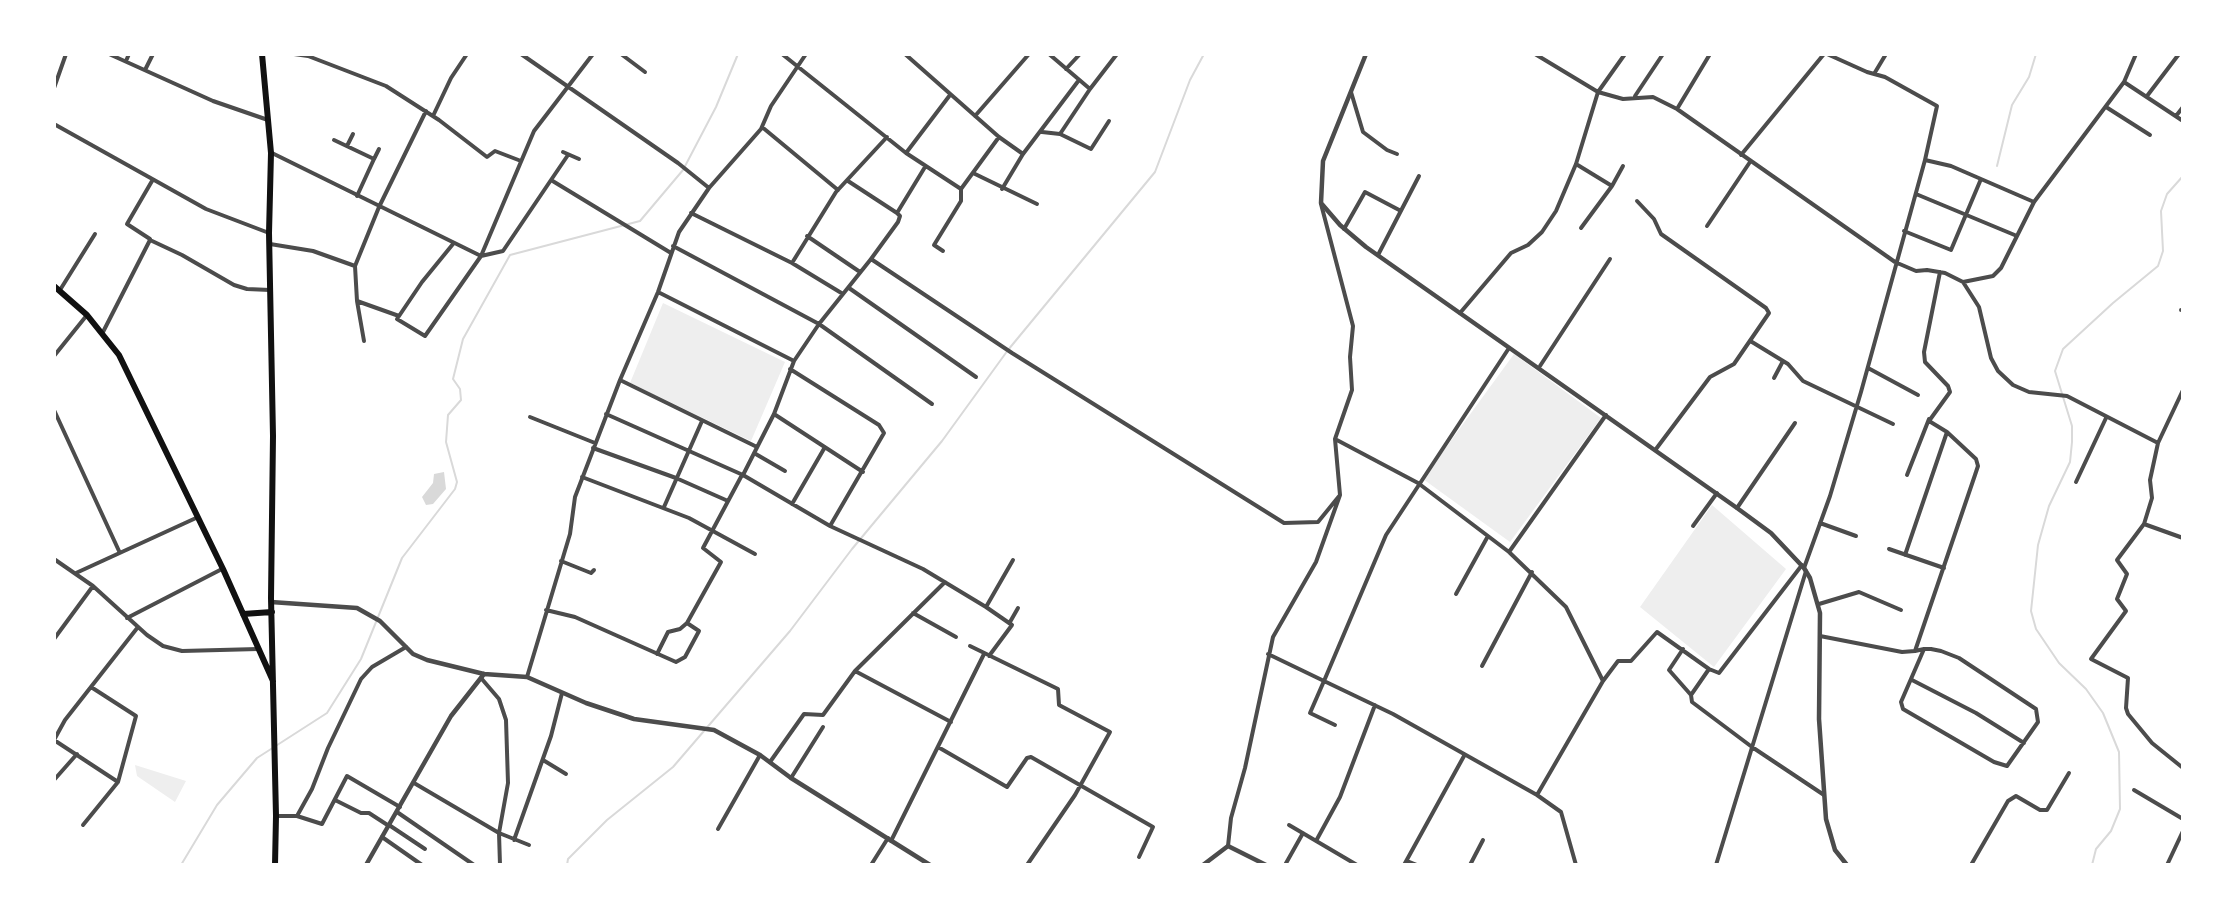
<!DOCTYPE html>
<html>
<head>
<meta charset="utf-8">
<style>
  body { margin:0 }
  #map { position:relative; width:2237px; height:919px; overflow:hidden; background:#fff; font-family:Helvetica,sans-serif }
  canvas { display:block }
  .frame { position:absolute; inset:0; border:56px solid #fff; pointer-events:none }
</style>
</head>
<body>
<div id="map">
<canvas width="2237" height="919"></canvas>
<div class="frame"></div>
</div>
<script>
const c = document.querySelector('canvas').getContext('2d');
c.lineJoin = 'round';
function paint(path, color) {
  c.fillStyle = color;
  c.fill(path, 'evenodd');
}
function poly(rows) {
  const path = new Path2D();
  for (const r of rows) {
    path.moveTo(r[0], r[1]);
    for (let i = 2; i < r.length; i += 2) path.lineTo(r[i], r[i + 1]);
  }
  return path;
}
function stroke(path, color, width, dash) {
  c.strokeStyle = color;
  c.lineWidth = width;
  c.lineCap = dash ? 'butt' : 'round';
  c.setLineDash(dash || []);
  c.stroke(path);
}
paint(poly([
  [663,303,785,362,751,441,630,383],
  [1514,354,1601,418,1510,542,1423,479],
  [1712,505,1786,569,1714,667,1640,607],
  [135,765,186,781,175,802,137,776]
]), '#eee');
paint(poly([
  [444,472,446,489,433,504,426,505,422,497,433,483,434,474]
]), '#d9d9d9');
stroke(poly([
  [1997,166,2012,105,2029,77,2036,54],
  [181,865,217,805,257,758,327,713,361,659,402,558,455,489,457,482,446,442,448,415,461,400,460,389,453,379,463,339,510,255,640,221,683,170,716,107,738,54],
  [567,865,568,859,607,820,673,767,790,631,852,549,942,441,1008,350,1155,172,1190,80,1204,54],
  [2092,865,2096,849,2111,831,2120,809,2119,752,2103,713,2086,689,2059,663,2036,629,2031,611,2038,545,2049,506,2070,462,2072,442,2072,426,2055,371,2063,349,2113,303,2158,266,2163,251,2161,211,2167,194,2183,176]
]), '#d9d9d9', 2);
stroke(poly([
  [109,54,213,101,268,120],
  [294,54,308,56,386,86,439,120,487,157,495,151,521,161],
  [521,54,678,163,709,188],
  [621,54,645,72],
  [782,54,906,153,961,189,999,137],
  [905,54,999,137,1023,154],
  [1049,54,1090,89,1060,134],
  [1535,54,1598,92,1623,99,1653,97,1677,109,1895,262,1916,271,1927,270,1945,273,1963,282,1979,307,1991,358,1998,371,2013,385,2029,392,2067,396,2158,443,2183,390],
  [1827,54,1867,72,1885,77,1937,106,1925,160],
  [126,61,129,54],
  [1066,69,1080,54],
  [145,70,153,54],
  [1874,74,1886,54],
  [2124,82,2183,121],
  [54,88,66,54],
  [1090,89,1117,54],
  [1351,92,1363,132,1387,150,1397,154],
  [1635,96,1663,54],
  [2147,96,2179,54],
  [2106,107,2150,135],
  [1677,109,1710,54],
  [433,116,451,78,467,54],
  [975,116,1029,54],
  [2176,116,2183,107],
  [54,124,206,209,269,233],
  [762,127,838,190],
  [1042,132,1060,134,1091,149,1109,121],
  [334,140,374,159,357,196],
  [347,146,353,134],
  [563,152,579,159],
  [272,153,481,256,503,251,551,180,671,253],
  [906,153,950,95],
  [1741,155,1824,54],
  [374,159,379,149],
  [1576,164,1612,186,1623,166],
  [973,173,1037,204],
  [551,180,568,155],
  [848,181,897,213,925,167],
  [1002,189,1023,154,1079,80],
  [1916,194,2017,236],
  [1637,201,1654,219,1661,234,1766,308,1769,313,1734,364,1710,377,1656,449],
  [691,213,792,263,843,294],
  [1707,226,1750,162],
  [1581,228,1612,186],
  [1344,229,1365,192,1401,211],
  [1904,231,1951,250,1981,179],
  [807,236,860,272],
  [150,239,127,224,152,181],
  [270,244,313,251,355,266],
  [453,244,422,282,397,319,425,336,481,256,534,131,593,54],
  [673,246,819,324,932,404],
  [943,251,934,245,961,201,961,189],
  [1378,255,1419,176],
  [871,259,898,222,900,216,897,213],
  [792,263,836,192,887,137],
  [1963,282,1993,276,2001,268,2034,202,2124,82,2136,54],
  [849,288,976,377],
  [60,290,95,234],
  [658,292,794,361],
  [357,301,399,316],
  [2181,310,2183,310],
  [1460,313,1511,253,1528,245,1542,232,1556,211,1576,164,1598,92,1625,54],
  [103,332,150,240,182,255,234,285,247,289,270,290],
  [364,341,357,301,355,266,379,207,426,111],
  [1752,342,1788,364,1803,381,1893,424],
  [1509,348,1386,535,1324,681,1393,714,1537,795,1561,812,1576,865],
  [54,356,87,315],
  [1540,366,1610,259],
  [1868,368,1918,395],
  [790,369,879,425,884,433,830,526],
  [1774,378,1783,361],
  [620,380,757,447],
  [54,410,119,551],
  [606,414,743,475,830,526,923,569,986,607,1012,625,989,656],
  [774,414,863,472],
  [530,417,595,443],
  [1335,439,1418,483,1509,552,1566,607,1603,681,1537,795],
  [2158,443,2150,480,2152,498,2144,524,2117,560,2127,574,2117,599,2126,611,2091,659,2128,678,2126,708,2128,714,2152,743,2183,768],
  [593,448,676,478,728,501],
  [754,453,785,471],
  [743,475,774,414,794,361,819,324,871,259,1012,353,1284,523,1318,522,1340,495],
  [1907,475,1929,419],
  [582,477,689,518,755,554],
  [2076,482,2106,418],
  [792,504,825,447],
  [664,507,702,421],
  [1737,508,1795,423],
  [1820,523,1856,536],
  [2144,524,2183,538],
  [1693,526,1717,493],
  [1889,549,1944,568],
  [1509,552,1606,415],
  [1905,555,1947,432],
  [54,559,93,586,147,635,163,646,182,651,258,649],
  [561,561,591,573,594,570],
  [1804,568,1830,496,1861,392,1925,160,1951,166,2034,202],
  [76,573,196,518],
  [945,582,855,671,951,722],
  [1456,594,1488,536],
  [1819,604,1859,592,1901,610],
  [986,607,1013,560],
  [546,610,575,617,676,662,685,657,699,631,687,623],
  [913,613,956,637],
  [127,618,222,569],
  [1010,622,1018,608],
  [1820,636,1902,652,1915,651,1975,475,1978,466,1976,459,1947,432,1929,421,1950,392,1948,386,1925,362,1924,352,1940,272],
  [54,639,93,586],
  [970,646,1058,689,1059,705,1110,732,1075,795,1027,865],
  [1683,649,1669,670,1691,695,1692,702,1752,747,1824,795],
  [1915,651,1924,649,1931,649,1941,651,1959,658,2036,709,2038,722,2007,766,1994,762,1903,709,1901,702,1924,649],
  [657,654,668,632,680,629,687,623,721,562,703,548,742,475],
  [1268,654,1324,681,1310,713,1335,725],
  [1482,666,1532,572],
  [527,677,570,534,575,497,620,380,658,292,679,232,709,188,761,129,771,106,806,54],
  [481,678,499,699,506,720,508,783,499,833,500,865],
  [1912,680,1976,713,2024,743],
  [1603,681,1618,661,1631,661,1657,632,1709,669,1719,673,1802,565],
  [91,687,136,716,118,782],
  [1691,695,1709,669],
  [54,740,65,720,138,627],
  [54,740,118,782,83,825],
  [938,747,1007,787,1027,758,1031,757,1153,827,1139,857],
  [543,760,566,774],
  [770,762,804,714,823,715,855,671],
  [791,778,823,727],
  [54,780,77,754],
  [414,783,499,833,529,845],
  [2134,790,2183,819],
  [335,800,361,813,369,813,389,826],
  [397,812,474,865],
  [277,816,297,816,312,789,328,748,361,679,372,667,406,647],
  [297,816,322,824,347,776,400,807],
  [389,825,425,849],
  [1289,825,1357,865],
  [718,829,760,755],
  [382,837,422,865],
  [514,840,551,736,562,693],
  [891,841,984,654],
  [1316,841,1340,797,1375,705],
  [1228,846,1231,818,1245,768,1273,637,1316,562,1340,495,1335,439,1352,390,1350,357,1353,326,1321,204],
  [1407,861,1417,865],
  [871,865,888,838],
  [1285,865,1303,833],
  [1404,865,1464,756],
  [1470,865,1483,840],
  [1498,865,1525,865],
  [1716,865,1806,571],
  [1971,865,2008,801,2016,796,2040,810,2047,810,2069,773],
  [2167,865,2183,831]
]), '#4c4c4c', 4);
stroke(poly([
  [1366,54,1323,161,1321,203,1340,225,1366,247,1737,508,1771,533,1804,568,1810,578,1820,613,1819,719,1826,819,1835,850,1847,865],
  [271,602,357,608,380,621,413,654,427,660,484,674,527,677,586,703,634,719,714,730,760,755,791,778,930,865],
  [366,865,451,716,484,674],
  [1203,865,1228,846,1266,865]
]), '#4c4c4c', 4.5);
stroke(poly([
  [262,54,271,153,269,233,273,436,271,598,276,816,275,865],
  [54,286,87,315,119,355,223,569,273,681],
  [243,614,272,612]
]), '#111', 6);
</script>
</body>
</html>
